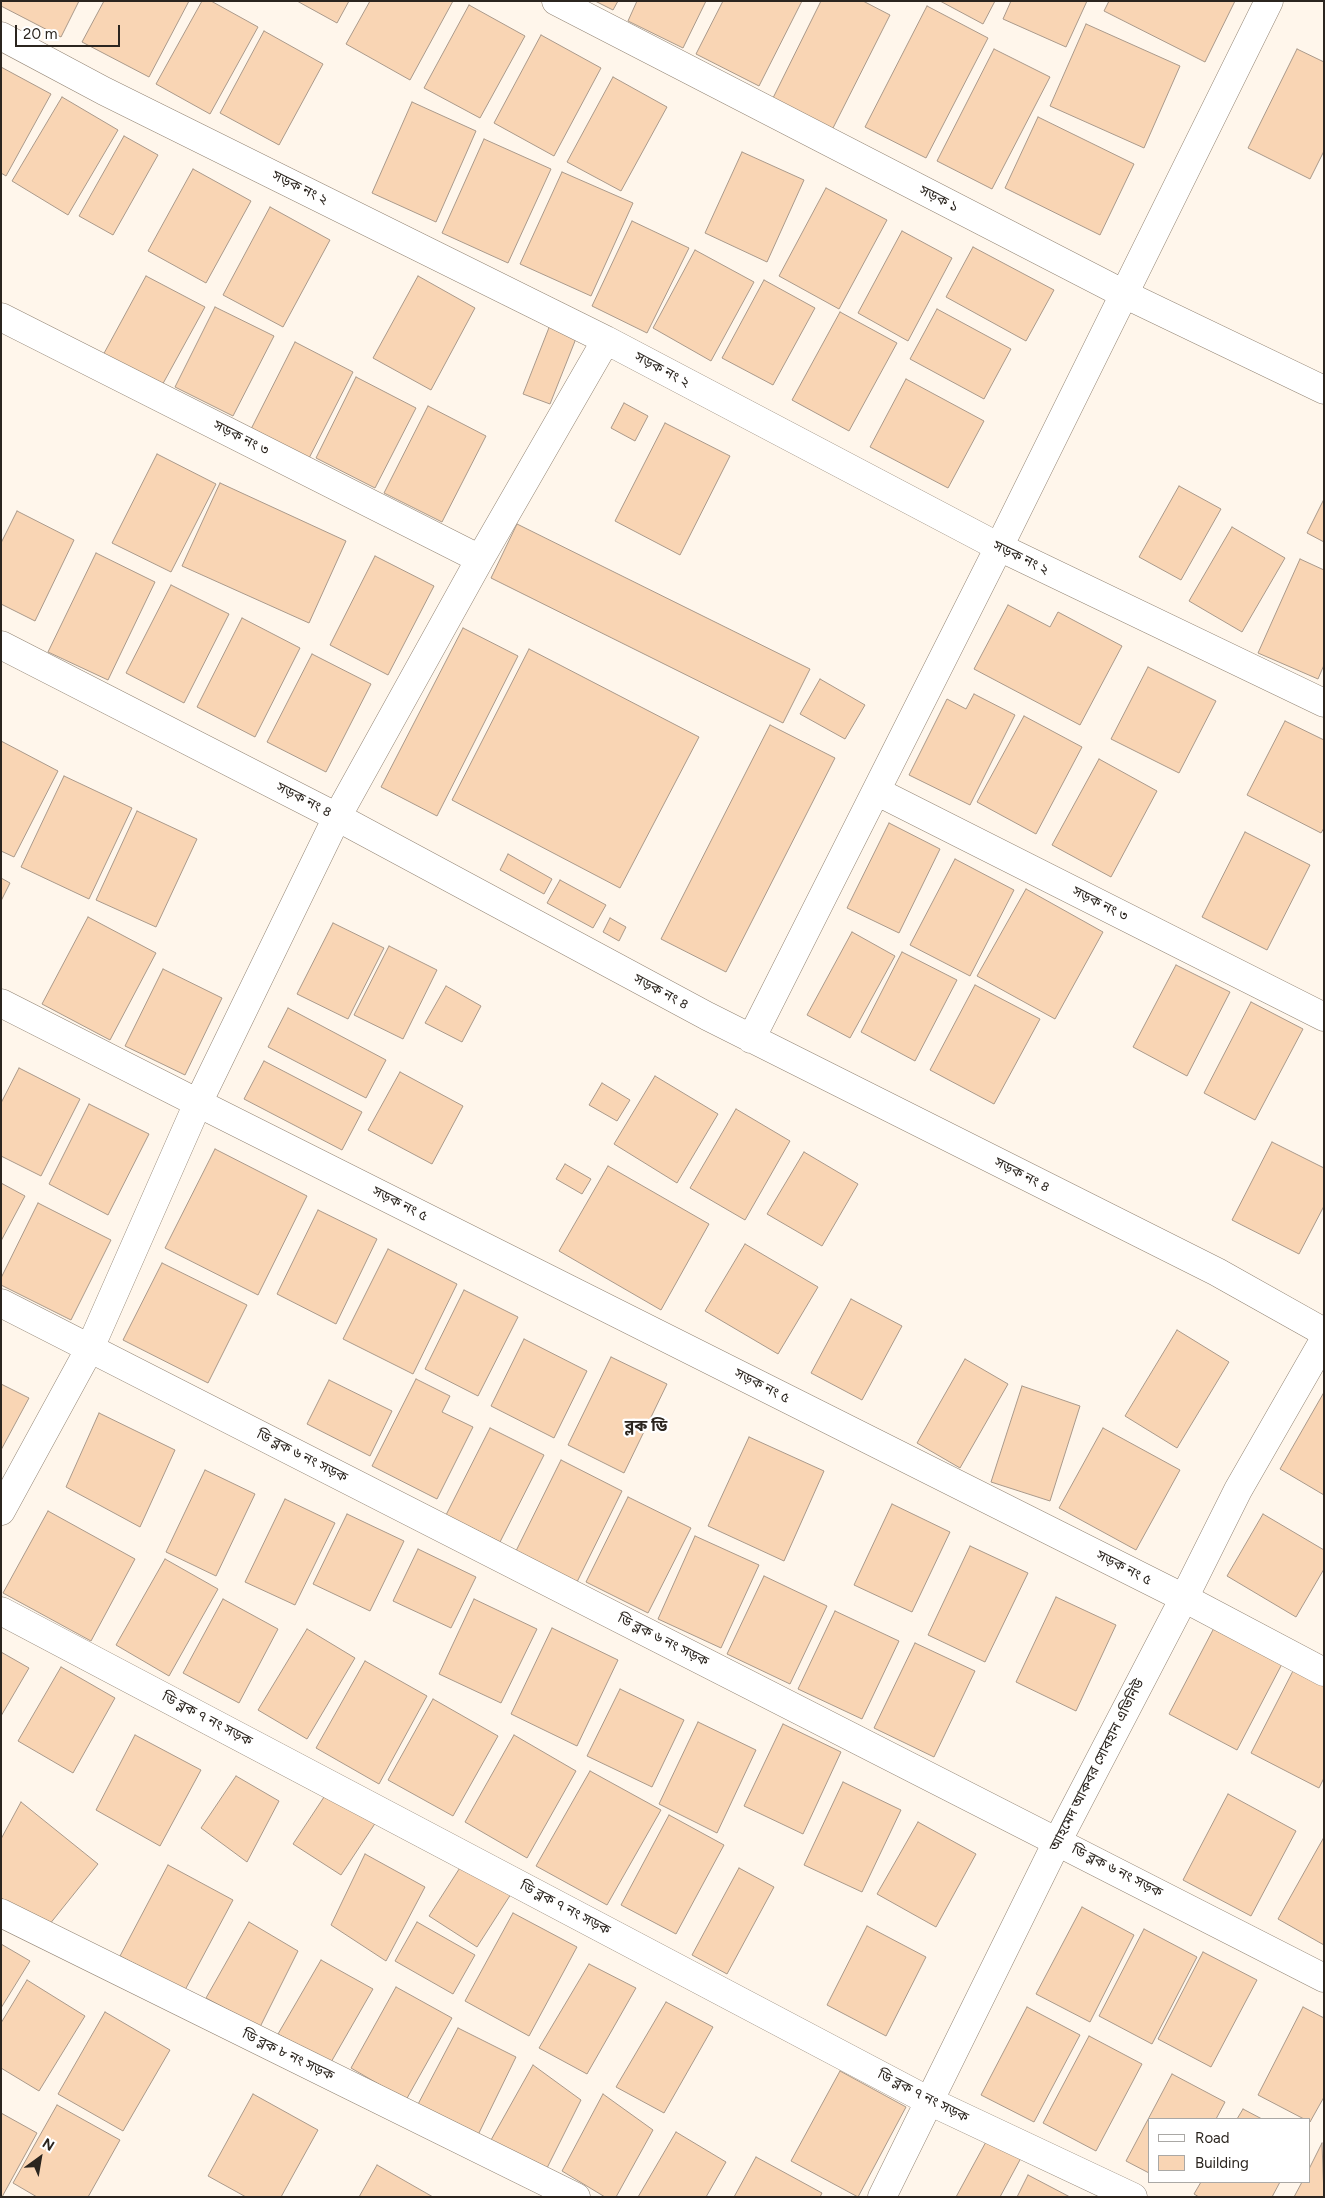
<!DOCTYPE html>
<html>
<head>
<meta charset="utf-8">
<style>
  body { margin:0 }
  #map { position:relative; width:1325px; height:2198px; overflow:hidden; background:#fff6eb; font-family:Figtree,sans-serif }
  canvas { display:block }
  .frame { position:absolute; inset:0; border:2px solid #2b251f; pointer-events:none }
  .legend { position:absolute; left:1148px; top:2118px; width:162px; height:65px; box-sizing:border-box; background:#fff; border:1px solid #aaa8a5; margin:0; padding:6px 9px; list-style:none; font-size:15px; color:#2b251f }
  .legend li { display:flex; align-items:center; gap:10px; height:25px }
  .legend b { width:25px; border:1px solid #aaa8a5 }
  .north { position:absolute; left:15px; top:2133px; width:50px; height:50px; -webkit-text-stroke:4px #fff; paint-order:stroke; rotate:32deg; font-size:14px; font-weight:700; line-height:20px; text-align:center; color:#2b251f }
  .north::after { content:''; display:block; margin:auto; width:18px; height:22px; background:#2b251f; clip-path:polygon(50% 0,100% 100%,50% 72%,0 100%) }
  .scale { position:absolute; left:15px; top:25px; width:105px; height:22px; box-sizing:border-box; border:2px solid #2b251f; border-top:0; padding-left:6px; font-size:15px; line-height:18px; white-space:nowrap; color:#2b251f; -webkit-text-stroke:4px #fff; paint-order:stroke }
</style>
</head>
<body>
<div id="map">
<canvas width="1325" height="2198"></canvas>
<div class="frame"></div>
<ul class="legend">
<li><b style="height:6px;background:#fff"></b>Road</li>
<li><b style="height:14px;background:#f9d5b4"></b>Building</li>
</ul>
<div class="north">N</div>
<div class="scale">20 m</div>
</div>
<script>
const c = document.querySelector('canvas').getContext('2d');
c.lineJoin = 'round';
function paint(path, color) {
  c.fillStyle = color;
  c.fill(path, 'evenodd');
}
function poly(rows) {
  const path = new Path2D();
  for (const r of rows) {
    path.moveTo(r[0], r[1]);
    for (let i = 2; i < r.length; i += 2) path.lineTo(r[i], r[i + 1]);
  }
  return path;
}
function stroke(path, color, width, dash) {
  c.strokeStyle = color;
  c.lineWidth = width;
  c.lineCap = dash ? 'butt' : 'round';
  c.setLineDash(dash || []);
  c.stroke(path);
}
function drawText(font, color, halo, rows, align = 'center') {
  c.font = font + ' Figtree,"Noto Sans Bengali",sans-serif';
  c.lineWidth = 4.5;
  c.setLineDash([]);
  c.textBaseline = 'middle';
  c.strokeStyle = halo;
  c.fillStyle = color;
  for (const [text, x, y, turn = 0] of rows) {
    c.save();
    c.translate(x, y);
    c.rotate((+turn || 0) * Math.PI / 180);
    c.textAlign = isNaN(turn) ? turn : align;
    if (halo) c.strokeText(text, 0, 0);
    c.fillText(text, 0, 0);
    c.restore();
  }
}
const building = poly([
  [1,1,79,1,61,37,1,6,1,1],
  [104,1,189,1,149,77,82,42,104,1],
  [202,1,211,1,258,27,210,114,156,84,202,1],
  [297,1,349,1,337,23,297,1],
  [370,1,453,1,410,80,346,44,370,1],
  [595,1,618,1,613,10,595,1],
  [637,1,706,1,683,48,628,21,637,1],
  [723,1,802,1,759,86,696,54,723,1],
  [821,1,863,1,890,15,832,130,772,100,821,1],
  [940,1,995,1,983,24,940,1],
  [1011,1,1087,1,1066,47,1003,19,1011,1],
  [1109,1,1235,1,1205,62,1104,11,1109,1],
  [469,5,525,36,480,118,424,88,469,5],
  [927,6,988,38,926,158,865,127,927,6],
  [1086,24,1180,66,1144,148,1050,106,1086,24],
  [264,31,323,64,279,145,220,113,264,31],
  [541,35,601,68,554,156,494,123,541,35],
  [994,49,1050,77,992,189,937,161,994,49],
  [1297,49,1324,62,1324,151,1310,179,1248,148,1297,49],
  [1,67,51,94,6,176,1,173,1,67],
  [613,77,667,107,621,191,567,162,613,77],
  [62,97,118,130,68,215,12,181,62,97],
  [412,102,476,131,436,222,372,193,412,102],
  [1038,117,1134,164,1100,235,1005,188,1038,117],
  [124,136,158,155,113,235,79,216,124,136],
  [484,139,551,169,508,263,442,233,484,139],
  [742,152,804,180,767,262,705,233,742,152],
  [193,169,251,201,206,283,148,251,193,169],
  [562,172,633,203,591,296,520,264,562,172],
  [826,188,887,220,839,309,779,276,826,188],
  [270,207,330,240,283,327,223,295,270,207],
  [632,221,689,248,647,333,592,306,632,221],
  [902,231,952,258,908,341,858,313,902,231],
  [973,247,1054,290,1026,341,946,297,973,247],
  [695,250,754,282,711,361,653,328,695,250],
  [146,276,205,307,160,389,102,357,146,276],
  [418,276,475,308,431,390,373,358,418,276],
  [764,280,815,308,773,385,722,358,764,280],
  [215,307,274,336,233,416,175,387,215,307],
  [937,309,1011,349,984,399,910,359,937,309],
  [840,312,897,343,849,431,792,400,840,312],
  [550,325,577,336,550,404,523,394,550,325],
  [295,342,353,372,305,466,247,437,295,342],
  [356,377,416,408,375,488,316,458,356,377],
  [906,379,984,421,948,488,870,447,906,379],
  [624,403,648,416,635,441,611,428,624,403],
  [428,406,486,436,442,522,384,493,428,406],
  [665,423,730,456,680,555,615,521,665,423],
  [157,454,216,484,171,572,112,543,157,454],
  [220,483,346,541,309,623,182,566,220,483],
  [1179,486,1221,509,1181,580,1139,557,1179,486],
  [1324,499,1324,542,1307,533,1324,499],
  [17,511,74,540,35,621,1,604,1,543,17,511],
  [517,524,810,669,783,723,491,578,517,524],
  [1232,527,1285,558,1242,632,1189,601,1232,527],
  [96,553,155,582,108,680,48,652,96,553],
  [375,556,434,586,388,675,330,645,375,556],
  [1300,559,1324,570,1324,665,1318,679,1258,653,1300,559],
  [171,585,229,614,184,703,126,673,171,585],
  [1008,605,1050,627,1058,612,1122,646,1080,725,974,669,1008,605],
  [242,618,300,648,255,737,197,707,242,618],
  [463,628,518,656,437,816,381,787,463,628],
  [529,649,699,737,620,888,452,800,529,649],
  [312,654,371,684,326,772,267,742,312,654],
  [1148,667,1216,701,1179,773,1111,739,1148,667],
  [820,679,865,705,845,739,800,714,820,679],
  [974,694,1015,715,970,805,909,775,947,699,966,709,974,694],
  [1024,716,1082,747,1036,834,977,802,1024,716],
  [1285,721,1324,740,1324,828,1321,833,1247,795,1285,721],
  [770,725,835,758,726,972,661,939,770,725],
  [1,741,58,771,14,857,1,851,1,741],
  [1099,759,1157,791,1111,877,1052,845,1099,759],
  [64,776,132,808,89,899,21,867,64,776],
  [137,811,197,839,156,927,96,900,137,811],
  [889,823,940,849,899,933,847,908,889,823],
  [1245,832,1310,865,1267,950,1202,917,1245,832],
  [508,854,552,879,544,894,500,870,508,854],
  [955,859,1014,890,970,976,910,945,955,859],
  [1,878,10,883,1,901,1,878],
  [560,880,606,905,593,928,547,903,560,880],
  [1026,889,1103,932,1055,1019,977,976,1026,889],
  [88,917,156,953,110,1040,42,1004,88,917],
  [610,918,626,927,619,941,603,932,610,918],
  [333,923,384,948,348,1019,297,994,333,923],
  [852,932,895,956,850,1038,807,1015,852,932],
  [389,946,437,970,403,1039,354,1015,389,946],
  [902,952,957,980,915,1061,861,1032,902,952],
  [1176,965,1230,992,1187,1076,1133,1047,1176,965],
  [163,969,222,998,185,1075,125,1046,163,969],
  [975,985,1040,1019,994,1104,930,1070,975,985],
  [446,986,481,1006,462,1042,425,1023,446,986],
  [1251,1002,1303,1029,1255,1120,1204,1093,1251,1002],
  [288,1008,386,1060,366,1098,268,1047,288,1008],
  [264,1061,362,1112,342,1150,244,1099,264,1061],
  [19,1068,80,1099,41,1176,1,1156,1,1103,19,1068],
  [400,1072,463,1106,432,1164,368,1130,400,1072],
  [655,1076,718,1114,677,1183,614,1144,655,1076],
  [602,1083,630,1100,617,1121,589,1105,602,1083],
  [89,1104,149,1134,108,1215,49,1184,89,1104],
  [736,1109,790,1141,745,1220,690,1188,736,1109],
  [1272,1142,1324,1168,1324,1206,1299,1254,1232,1220,1272,1142],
  [215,1149,307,1196,258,1295,165,1248,215,1149],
  [804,1152,858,1184,822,1246,767,1214,804,1152],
  [565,1164,591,1179,582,1194,556,1179,565,1164],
  [608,1166,709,1224,661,1310,559,1251,608,1166],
  [1,1183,25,1196,1,1241,1,1183],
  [38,1203,111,1240,71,1320,1,1285,1,1278,38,1203],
  [318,1210,377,1239,336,1324,277,1294,318,1210],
  [745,1244,818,1287,778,1354,705,1311,745,1244],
  [388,1249,457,1284,413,1374,343,1339,388,1249],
  [162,1263,247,1305,208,1383,123,1340,162,1263],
  [464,1290,518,1317,478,1396,425,1369,464,1290],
  [851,1299,902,1326,862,1400,811,1373,851,1299],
  [1177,1330,1229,1362,1177,1448,1125,1416,1177,1330],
  [524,1339,587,1371,554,1438,491,1406,524,1339],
  [611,1357,667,1384,624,1473,568,1445,611,1357],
  [965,1359,1008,1384,960,1468,917,1443,965,1359],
  [416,1379,450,1396,442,1412,473,1427,437,1499,372,1466,416,1379],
  [329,1380,392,1411,370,1456,307,1424,329,1380],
  [1,1384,29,1398,1,1450,1,1384],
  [1022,1386,1080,1406,1050,1501,991,1482,1022,1386],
  [1323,1394,1324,1394,1324,1495,1280,1469,1323,1394],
  [99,1413,175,1450,140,1527,66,1487,99,1413],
  [490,1428,544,1455,500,1542,446,1515,490,1428],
  [1103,1428,1180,1470,1136,1550,1059,1508,1103,1428],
  [749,1437,824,1471,784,1561,708,1526,749,1437],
  [561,1460,622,1491,575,1586,514,1555,561,1460],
  [205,1470,255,1494,216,1576,166,1552,205,1470],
  [628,1497,691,1528,648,1613,586,1582,628,1497],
  [285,1499,335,1523,295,1605,245,1582,285,1499],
  [892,1504,950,1532,912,1612,854,1585,892,1504],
  [48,1511,135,1559,91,1641,3,1593,48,1511],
  [347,1514,404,1541,370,1611,313,1584,347,1514],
  [1263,1514,1324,1550,1324,1569,1296,1617,1227,1576,1263,1514],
  [695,1536,759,1565,721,1648,658,1619,695,1536],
  [970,1546,1028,1573,985,1662,928,1635,970,1546],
  [418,1549,476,1577,451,1628,393,1601,418,1549],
  [165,1559,218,1589,169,1676,116,1645,165,1559],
  [764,1576,827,1606,790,1684,727,1654,764,1576],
  [1056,1597,1116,1625,1076,1711,1016,1682,1056,1597],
  [223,1599,278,1629,239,1703,183,1673,223,1599],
  [474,1599,537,1629,501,1703,439,1674,474,1599],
  [835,1611,899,1641,862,1719,798,1689,835,1611],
  [552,1628,618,1660,577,1746,511,1714,552,1628],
  [1214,1628,1282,1664,1237,1750,1169,1714,1214,1628],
  [307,1629,355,1658,307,1739,258,1710,307,1629],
  [915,1643,975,1671,934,1757,874,1728,915,1643],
  [1,1652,29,1668,1,1716,1,1652],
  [365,1661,427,1696,379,1784,316,1748,365,1661],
  [61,1667,115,1698,73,1773,18,1741,61,1667],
  [1295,1667,1324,1682,1324,1778,1319,1788,1251,1753,1295,1667],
  [620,1689,684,1720,652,1787,587,1756,620,1689],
  [433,1699,498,1736,453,1816,388,1780,433,1699],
  [698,1722,756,1750,717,1833,659,1804,698,1722],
  [783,1724,841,1752,803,1834,744,1806,783,1724],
  [135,1735,201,1770,160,1846,96,1810,135,1735],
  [514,1735,576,1771,527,1858,465,1822,514,1735],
  [590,1771,661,1810,607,1905,536,1866,590,1771],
  [236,1776,279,1801,247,1862,201,1828,236,1776],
  [843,1782,901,1810,862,1892,804,1865,843,1782],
  [328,1791,376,1822,341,1875,293,1844,328,1791],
  [1228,1794,1296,1831,1251,1916,1183,1880,1228,1794],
  [21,1802,98,1864,49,1925,1,1898,1,1839,21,1802],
  [669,1815,724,1845,676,1934,621,1905,669,1815],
  [918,1822,976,1854,936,1927,877,1894,918,1822],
  [1324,1837,1324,1945,1278,1919,1324,1837],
  [365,1854,425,1887,386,1961,331,1925,365,1854],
  [463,1863,511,1894,477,1947,429,1916,463,1863],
  [168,1865,233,1900,185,1990,120,1956,168,1865],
  [739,1868,774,1887,727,1974,692,1955,739,1868],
  [1082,1907,1134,1935,1090,2022,1036,1994,1082,1907],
  [513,1913,577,1947,529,2036,465,2001,513,1913],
  [249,1922,298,1951,260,2027,206,1998,249,1922],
  [417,1922,475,1955,453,1994,395,1961,417,1922],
  [867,1926,926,1957,886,2036,827,2005,867,1926],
  [1144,1929,1197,1957,1152,2044,1099,2016,1144,1929],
  [1,1944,30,1961,1,2008,1,1944],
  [1203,1952,1257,1980,1211,2067,1158,2039,1203,1952],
  [321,1960,373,1989,330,2064,278,2034,321,1960],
  [589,1964,636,1988,587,2074,539,2048,589,1964],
  [27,1980,85,2016,39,2091,1,2068,1,2023,27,1980],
  [396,1987,452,2018,406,2100,351,2068,396,1987],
  [666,2002,713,2027,664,2113,616,2087,666,2002],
  [1027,2007,1080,2035,1034,2122,981,2095,1027,2007],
  [1303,2007,1324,2018,1324,2097,1310,2122,1309,2119,1304,2119,1258,2095,1303,2007],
  [105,2012,170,2050,123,2131,58,2094,105,2012],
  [458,2028,516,2057,477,2137,416,2108,458,2028],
  [1089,2036,1142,2064,1096,2151,1043,2123,1089,2036],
  [533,2065,581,2100,546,2170,491,2140,533,2065],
  [840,2071,906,2107,858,2197,791,2161,840,2071],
  [1172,2074,1225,2102,1216,2119,1149,2119,1149,2173,1126,2161,1172,2074],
  [253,2094,318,2130,281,2197,246,2197,208,2176,253,2094],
  [603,2094,653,2130,616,2197,605,2197,562,2171,603,2094],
  [57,2105,120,2140,88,2197,37,2197,13,2183,57,2105],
  [1243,2109,1262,2119,1237,2119,1243,2109],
  [1,2113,37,2133,2,2197,1,2197,1,2113],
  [676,2132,726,2162,706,2197,638,2197,676,2132],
  [987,2140,1021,2158,1000,2197,956,2197,987,2140],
  [1322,2143,1324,2197,1294,2197,1302,2182,1309,2182,1309,2169,1322,2143],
  [756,2157,822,2193,820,2197,734,2197,756,2157],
  [377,2165,433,2197,359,2197,377,2165],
  [1028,2175,1070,2197,1017,2197,1028,2175],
  [1201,2182,1280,2182,1272,2197,1199,2197,1194,2194,1201,2182]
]);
paint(building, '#f9d5b4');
stroke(building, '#aa998a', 1);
const minor = poly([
  [556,1,1124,294,1324,390],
  [1,36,104,91,606,340,999,547,1324,703],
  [1,317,480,559],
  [606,340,480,559,337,817,198,1103,1184,1598,1324,1672],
  [1,645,337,817,707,1016,1217,1272,1324,1332],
  [876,791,1324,1017],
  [1,1003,198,1103,90,1348,1,1511],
  [751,1039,999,547,1269,1],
  [1,1303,1324,1978],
  [1,1611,929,2101,1133,2197],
  [1,1913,576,2197]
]);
const tertiary = poly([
  [882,2197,1058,1840,1184,1598,1238,1490,1324,1340]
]);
stroke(minor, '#928474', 29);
stroke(tertiary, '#928474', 29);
stroke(minor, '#fff', 28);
stroke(tertiary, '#fff', 28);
drawText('14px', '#2b251f', '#fff', [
  ["সড়ক নং ২",300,188,26],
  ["সড়ক ১",939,199,27],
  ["সড়ক নং ২",662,370,28],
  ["সড়ক নং ৩",241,438,27],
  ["সড়ক নং ২",1021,558,26],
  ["সড়ক নং ৪",304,800,27],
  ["সড়ক নং ৩",1100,904,27],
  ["সড়ক নং ৪",661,992,28],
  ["সড়ক নং ৪",1022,1175,27],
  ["সড়ক নং ৫",400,1204,27],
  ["সড়ক নং ৫",762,1386,27],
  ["ডি ব্লক ৬ নং সড়ক",302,1456,27],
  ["সড়ক নং ৫",1124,1568,27],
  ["ডি ব্লক ৬ নং সড়ক",663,1640,27],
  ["ডি ব্লক ৭ নং সড়ক",207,1719,28],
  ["আহমেদ আকবর সোবহান এভিনিউ",1097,1765,-63],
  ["ডি ব্লক ৬ নং সড়ক",1117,1871,27],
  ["ডি ব্লক ৭ নং সড়ক",565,1908,28],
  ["ডি ব্লক ৮ নং সড়ক",288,2055,26],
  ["ডি ব্লক ৭ নং সড়ক",923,2096,27]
]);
drawText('bold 16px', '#2b251f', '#fff', [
  ["ব্লক ডি",646,1426]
]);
</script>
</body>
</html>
